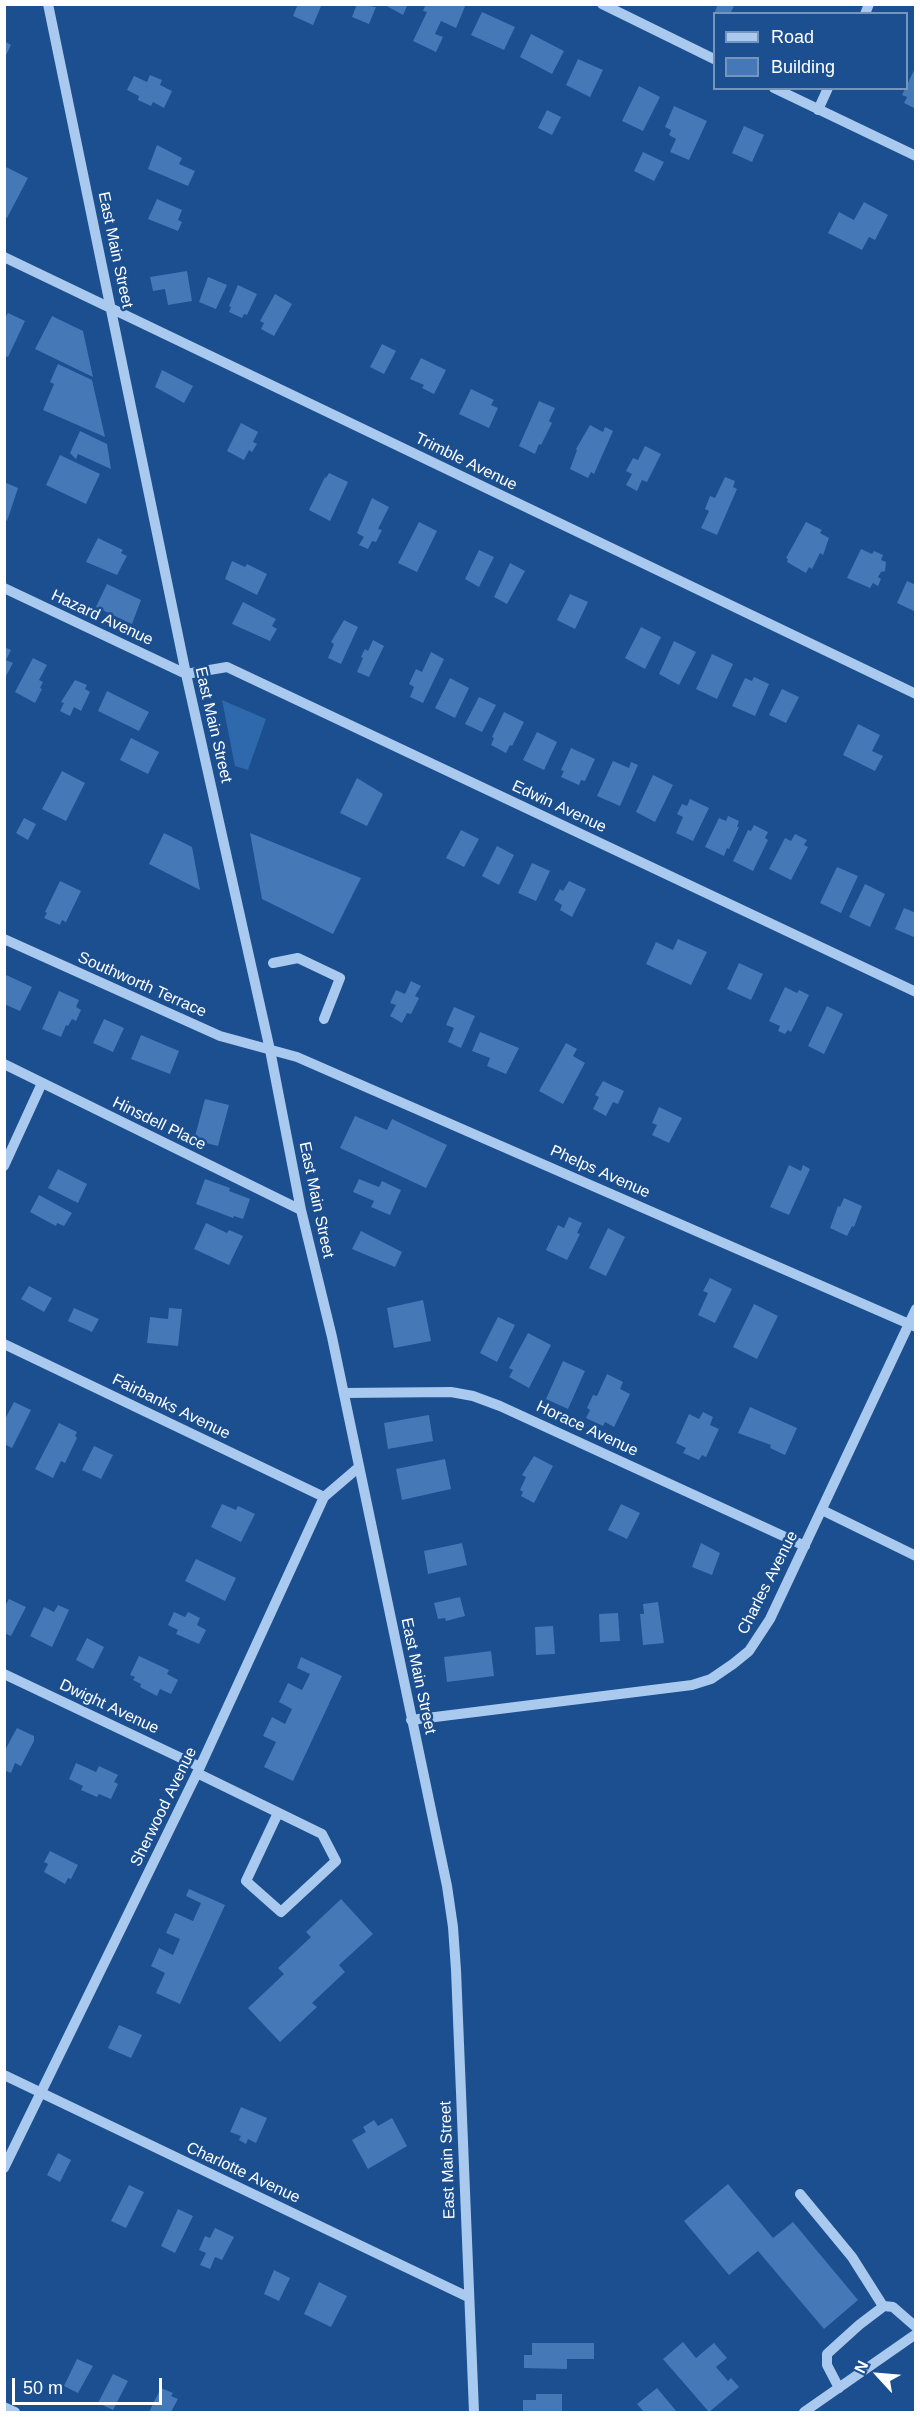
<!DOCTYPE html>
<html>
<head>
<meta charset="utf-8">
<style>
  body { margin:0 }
  #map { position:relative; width:920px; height:2417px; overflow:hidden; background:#1b4f8f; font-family:Arial,sans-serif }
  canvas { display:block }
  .frame { position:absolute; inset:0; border:6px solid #fff; pointer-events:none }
  .legend { position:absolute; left:713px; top:12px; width:195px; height:78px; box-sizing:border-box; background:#1b4f8f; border:2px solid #7695bc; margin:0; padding:8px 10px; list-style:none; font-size:18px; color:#fff }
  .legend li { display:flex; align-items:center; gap:12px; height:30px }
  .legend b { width:30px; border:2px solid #7695bc }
  .north { position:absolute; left:848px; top:2345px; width:60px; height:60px; -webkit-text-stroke:4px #1b4f8f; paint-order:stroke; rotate:296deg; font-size:16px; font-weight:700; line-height:24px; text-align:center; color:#fff }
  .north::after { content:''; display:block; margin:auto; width:21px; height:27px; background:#fff; clip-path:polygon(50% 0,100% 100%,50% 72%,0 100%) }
  .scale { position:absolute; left:12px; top:2378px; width:150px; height:27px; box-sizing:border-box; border:3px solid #fff; border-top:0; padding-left:8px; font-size:18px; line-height:21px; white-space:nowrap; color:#fff; -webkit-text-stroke:4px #1b4f8f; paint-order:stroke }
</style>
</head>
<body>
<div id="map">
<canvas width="920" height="2417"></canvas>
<div class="frame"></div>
<ul class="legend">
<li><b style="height:8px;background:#a9c9ee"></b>Road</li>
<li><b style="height:16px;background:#4478b7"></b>Building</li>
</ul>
<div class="north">N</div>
<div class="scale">50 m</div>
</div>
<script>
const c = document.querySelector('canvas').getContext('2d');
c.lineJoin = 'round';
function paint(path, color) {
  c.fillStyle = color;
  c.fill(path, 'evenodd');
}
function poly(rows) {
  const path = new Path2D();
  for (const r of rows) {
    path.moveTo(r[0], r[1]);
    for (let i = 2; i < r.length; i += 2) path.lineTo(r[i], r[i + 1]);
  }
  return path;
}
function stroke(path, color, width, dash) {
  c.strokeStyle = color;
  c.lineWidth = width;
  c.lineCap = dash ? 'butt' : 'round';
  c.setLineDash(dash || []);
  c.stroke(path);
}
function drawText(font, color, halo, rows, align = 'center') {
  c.font = font + ' Arial,sans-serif';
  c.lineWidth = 5;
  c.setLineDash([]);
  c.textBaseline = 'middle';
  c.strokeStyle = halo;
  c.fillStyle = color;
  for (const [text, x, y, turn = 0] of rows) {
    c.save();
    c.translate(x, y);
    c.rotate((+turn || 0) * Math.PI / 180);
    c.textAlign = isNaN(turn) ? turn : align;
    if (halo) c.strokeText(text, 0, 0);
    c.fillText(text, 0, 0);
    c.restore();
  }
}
paint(poly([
  [222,700,266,719,248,770,235,766]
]), '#2e69ad');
paint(poly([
  [298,4,322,4,313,25,293,16],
  [357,4,376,7,369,24,352,17],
  [383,4,408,4,403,15],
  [426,4,466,4,456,28,441,21,435,34,443,37,436,52,413,41,427,12,423,11],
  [718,4,735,4,730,14,714,14],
  [482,12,515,27,504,50,471,35],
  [531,34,564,51,552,74,520,57],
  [4,41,11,45,4,59],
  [578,59,603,70,590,97,566,85],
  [916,66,916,109,904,103,907,97,902,95],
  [150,75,162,80,160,85,172,91,164,108,153,102,151,106,138,100,139,96,127,90,134,76,147,82],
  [639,86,660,97,643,131,622,121],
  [674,106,707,121,689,160,670,152,676,139,669,135,671,130,665,127],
  [547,110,561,117,552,135,538,128],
  [744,126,764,135,752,162,732,153],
  [157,145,182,158,179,164,195,171,188,186,148,169],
  [643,152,664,162,654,181,634,171],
  [4,166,28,178,7,218,4,216],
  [157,199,182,210,178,220,182,222,178,231,148,219],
  [864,202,888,215,875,240,869,237,862,250,828,233,839,212,854,220],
  [187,271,192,301,168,305,165,289,153,291,150,277],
  [208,277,227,285,216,309,199,302],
  [238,285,257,294,247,315,244,314,242,318,229,312,231,307,229,306],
  [275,294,292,304,274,336,261,329,264,323,260,321],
  [8,313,25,321,8,357,4,355,4,319],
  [52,316,83,331,93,377,35,349],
  [382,344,396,351,384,374,370,367],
  [421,358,446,370,434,394,422,388,424,385,410,379],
  [58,364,92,380,105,437,43,410,54,384,50,382],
  [162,370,193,386,184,403,155,387],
  [471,389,494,400,491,405,498,408,489,428,459,414],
  [539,401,555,408,549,421,552,423,541,445,539,444,535,454,519,446],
  [241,423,258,432,253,442,257,444,252,452,249,450,244,460,227,451],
  [590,425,603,432,605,427,613,431,594,474,591,472,588,478,570,469,577,450,576,449],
  [80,431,107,444,111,469,78,454,76,459,70,453],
  [645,446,661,454,647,482,642,480,637,491,626,485,632,474,626,471,633,458,638,460],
  [60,455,100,474,86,504,46,485],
  [329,473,348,482,330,521,309,510,325,477,326,478],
  [725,477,735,481,733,487,737,489,717,535,701,528,709,511,705,509,710,496,715,498],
  [4,482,18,488,7,521,4,520],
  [372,498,389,507,378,529,382,530,376,542,372,541,368,549,359,545,364,537,357,533],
  [419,522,437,531,417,572,398,563],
  [806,522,822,530,820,533,829,538,823,555,820,553,812,569,809,567,806,573,787,562,788,559,786,558],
  [98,538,123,550,121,553,127,556,117,575,86,562],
  [861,549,872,554,874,551,883,555,881,560,886,562,885,571,881,572,878,577,881,579,878,586,873,583,870,588,847,578],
  [479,550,494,557,479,587,465,579],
  [232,561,245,567,247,564,267,574,257,595,225,579],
  [510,563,525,571,507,604,494,597],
  [907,581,916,585,916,612,897,603],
  [107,584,141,600,132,624,96,607],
  [570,594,588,602,575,629,557,620],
  [243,602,276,619,272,626,277,629,270,641,232,624],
  [344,620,358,627,341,664,328,658,334,644,331,642],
  [641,627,661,637,645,669,625,658],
  [373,640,384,646,369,677,357,672,363,658,361,657,365,649,368,651],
  [674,641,696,652,679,685,659,674],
  [4,647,11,650,6,660,13,663,6,676,4,676],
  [431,652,444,659,423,703,410,697,414,687,409,684,416,669,422,672],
  [712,654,733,664,717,699,696,689],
  [33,658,47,665,39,680,43,682,40,688,42,689,35,703,15,692],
  [754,677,769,684,755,716,732,706,745,678,752,681],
  [450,678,469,688,455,718,435,708],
  [75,680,87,685,85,689,90,692,81,711,74,707,70,716,60,711,64,703,61,702],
  [782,689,799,697,786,723,769,715],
  [107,691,149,712,139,731,98,711],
  [479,697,496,705,482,732,465,724],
  [504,712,524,722,512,746,510,745,506,753,491,745,494,738,492,737],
  [858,724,880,735,872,751,883,756,875,771,843,755],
  [537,732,557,742,544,770,523,760],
  [131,738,159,752,148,774,120,760],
  [571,748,595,759,585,781,581,780,579,785,561,777,564,771,561,770],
  [613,761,629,768,631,762,638,765,620,806,597,796],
  [62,771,85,783,66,821,42,809],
  [653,775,673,785,655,822,636,812],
  [357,778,383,794,367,826,340,813],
  [690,799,709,808,693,841,676,833,683,817,677,814,682,804,687,806],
  [728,816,739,821,737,827,739,827,729,849,727,848,724,856,705,847,719,818,726,821],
  [24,818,36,824,28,840,16,833],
  [754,825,768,832,765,838,768,840,753,871,733,861,748,830,751,831],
  [461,830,479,839,464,867,446,858],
  [164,833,192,847,200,890,149,864],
  [250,833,361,878,333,934,262,899],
  [795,834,807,840,804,845,808,847,791,880,769,869,785,838,791,841],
  [497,846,514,855,499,885,482,876],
  [532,863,550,871,536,901,518,893],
  [837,867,858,876,841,913,820,903],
  [60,881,81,891,66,922,62,920,60,925,44,918,47,913,45,912],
  [569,881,586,889,572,917,560,910,562,905,554,900,560,889,563,891],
  [865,884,885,894,870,927,849,917],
  [904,908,916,913,916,938,895,929],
  [678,939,707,952,691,985,646,964,656,942,673,950],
  [739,963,763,974,751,1000,727,989],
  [4,974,32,987,20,1011,4,1004],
  [411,981,421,986,415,996,419,998,411,1014,407,1013,402,1023,390,1016,396,1005,390,1003,396,990,405,994],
  [785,987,797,993,799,990,809,995,791,1032,788,1030,785,1034,778,1031,780,1026,769,1021],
  [59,991,79,1000,76,1007,81,1010,76,1021,72,1019,68,1026,66,1025,61,1037,42,1029],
  [827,1006,843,1014,824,1054,808,1046],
  [454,1007,475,1016,461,1048,448,1042,454,1028,446,1025],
  [104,1019,124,1028,113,1052,93,1043],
  [480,1032,519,1048,506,1074,487,1066,490,1058,472,1051],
  [141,1035,179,1051,170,1074,131,1059],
  [566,1043,577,1049,573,1056,585,1063,563,1104,539,1091],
  [603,1081,624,1091,618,1104,613,1102,606,1116,593,1109,599,1097,595,1095],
  [205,1099,229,1105,218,1146,194,1140],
  [659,1107,682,1118,669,1143,652,1135,657,1125,652,1123],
  [355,1116,387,1130,392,1119,447,1145,426,1188,340,1148],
  [789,1165,801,1171,803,1165,810,1169,789,1215,770,1207],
  [58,1169,87,1184,78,1203,48,1188],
  [205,1179,230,1188,229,1191,250,1199,243,1219,234,1216,233,1218,196,1204],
  [359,1179,379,1187,382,1181,401,1190,390,1215,371,1207,374,1201,353,1192],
  [39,1195,72,1213,64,1226,57,1223,56,1226,30,1212],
  [844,1198,862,1206,854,1227,852,1226,847,1236,830,1228,838,1206,840,1207],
  [569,1217,582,1223,577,1233,580,1234,567,1260,546,1250,558,1225,564,1228],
  [206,1223,227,1233,229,1230,243,1236,229,1265,194,1249],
  [608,1228,625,1237,606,1276,589,1268],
  [361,1231,402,1252,395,1267,352,1249],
  [710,1278,732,1289,715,1323,698,1315,708,1293,703,1291],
  [29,1286,52,1298,44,1312,21,1299],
  [423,1300,431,1341,394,1348,387,1308],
  [754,1304,778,1316,757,1359,733,1347],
  [74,1308,99,1319,92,1332,68,1321],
  [169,1308,182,1309,178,1346,147,1343,150,1317,168,1319],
  [498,1317,515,1325,497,1362,480,1353],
  [528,1333,551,1345,529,1388,509,1377,513,1370,509,1368],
  [563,1361,585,1371,568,1409,546,1399],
  [607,1374,623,1382,620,1389,630,1394,614,1427,605,1422,603,1426,586,1418,590,1410,587,1408,593,1395,597,1396],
  [14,1402,31,1410,12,1448,4,1444,4,1421],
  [750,1407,797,1428,785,1455,770,1448,771,1445,738,1433],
  [703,1412,713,1417,710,1425,719,1429,706,1457,702,1455,699,1460,683,1453,686,1448,676,1443,689,1414,699,1419],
  [429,1415,433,1441,388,1449,384,1423],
  [59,1423,77,1432,75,1436,77,1438,65,1463,61,1461,53,1478,35,1469],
  [94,1446,113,1455,101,1479,82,1470],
  [534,1456,553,1466,534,1503,521,1496,523,1492,520,1490,526,1477,522,1475],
  [445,1459,451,1489,402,1500,396,1469],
  [222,1504,236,1510,238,1506,255,1514,241,1542,211,1527],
  [621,1504,640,1513,627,1539,608,1530],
  [462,1543,467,1565,428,1574,424,1551],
  [701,1543,720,1553,712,1575,692,1567],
  [196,1559,236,1578,225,1601,185,1581],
  [460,1597,465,1616,446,1621,445,1618,438,1619,434,1603],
  [9,1599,26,1607,11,1636,4,1633,4,1608],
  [658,1602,664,1643,643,1645,640,1614,644,1614,643,1604],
  [58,1605,69,1610,52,1647,30,1636,44,1607,54,1612],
  [174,1612,185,1617,188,1612,200,1618,197,1625,206,1630,199,1644,176,1634,178,1630,168,1625],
  [618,1613,620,1641,600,1642,599,1614],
  [553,1626,555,1654,536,1655,535,1627],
  [87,1638,104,1647,93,1669,76,1660],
  [491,1651,494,1676,447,1682,444,1657],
  [139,1656,169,1670,167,1674,178,1680,171,1694,160,1689,157,1696,140,1687,141,1684,133,1680,135,1677,130,1675],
  [301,1657,342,1676,293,1781,264,1767,276,1742,263,1736,272,1717,285,1724,292,1709,279,1702,288,1683,302,1690,310,1674,297,1668],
  [17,1728,34,1736,34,1741,21,1766,15,1763,11,1773,4,1770,6,1760,4,1752],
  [76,1763,96,1772,99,1766,118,1775,114,1782,118,1784,111,1799,99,1794,97,1797,81,1790,83,1786,69,1779],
  [50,1851,78,1865,71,1879,68,1878,65,1884,44,1872,48,1864,44,1862],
  [189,1889,225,1905,180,2004,156,1993,165,1973,151,1966,159,1948,173,1955,180,1939,166,1933,175,1913,193,1921,201,1903,186,1896],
  [341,1899,373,1934,339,1965,345,1972,312,2003,317,2007,280,2042,248,2008,284,1974,278,1968,311,1937,306,1932],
  [119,2025,142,2035,131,2058,108,2048],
  [241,2107,267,2118,256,2143,248,2139,246,2144,239,2140,241,2136,230,2132],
  [392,2118,407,2146,368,2169,352,2140,366,2132,363,2127,374,2120,378,2126],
  [58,2153,71,2160,60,2182,47,2175],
  [728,2184,773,2238,793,2222,858,2300,824,2329,758,2251,729,2275,684,2221],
  [129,2185,144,2192,126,2228,111,2221],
  [178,2209,193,2216,175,2253,161,2246],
  [215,2228,234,2237,222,2260,215,2257,210,2269,200,2265,206,2253,199,2250,205,2236,210,2238],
  [274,2270,290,2278,279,2301,264,2294],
  [319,2282,347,2296,331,2327,304,2314],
  [683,2342,696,2358,714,2343,727,2358,716,2367,728,2381,731,2378,739,2387,709,2412,663,2359],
  [532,2343,594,2343,594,2359,567,2359,567,2369,524,2368,524,2355,532,2355],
  [77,2359,93,2366,78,2393,64,2386],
  [113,2374,128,2381,113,2410,98,2403],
  [161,2388,173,2393,171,2396,178,2399,171,2412,149,2412],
  [657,2388,677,2412,644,2412,637,2404],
  [536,2394,562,2394,562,2412,523,2412,523,2400,536,2400]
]), '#4478b7');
stroke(poly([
  [48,4,186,674,270,1050,301,1210,332,1337,447,1886,453,1927,456,1970,474,2412],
  [602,4,714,59],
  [865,14,869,4],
  [774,88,916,156],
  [818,110,828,88],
  [4,257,916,694],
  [4,588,186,674,227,667,916,992],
  [4,939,220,1036,297,1057,916,1327],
  [273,963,298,958,340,978,324,1019],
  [4,1064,301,1210],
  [4,1166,42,1083],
  [4,1344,324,1497],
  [344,1393,451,1392,473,1396,500,1406,805,1546],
  [822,1510,916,1556],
  [4,1674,200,1767],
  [411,1720,692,1685,711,1679,733,1664,749,1651,770,1619,916,1309],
  [197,1773,322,1834,336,1861,281,1912,246,1881,278,1813],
  [4,2075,468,2297],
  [4,2168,200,1767,324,1497,359,1467],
  [800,2194,852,2257,883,2306],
  [839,2388,827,2365,827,2354,859,2325,884,2306,893,2307,916,2327],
  [4,2407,15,2412],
  [804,2412,916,2334]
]), '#a9c9ee', 10);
drawText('16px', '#fff', '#1b4f8f', [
  ["East Main Street",115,250,78],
  ["Trimble Avenue",466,462,26],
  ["Hazard Avenue",102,618,25],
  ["East Main Street",213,725,77],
  ["Edwin Avenue",559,807,25],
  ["Southworth Terrace",142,985,24],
  ["Hinsdell Place",159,1124,26],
  ["Phelps Avenue",600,1172,24],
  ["East Main Street",316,1200,78],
  ["Fairbanks Avenue",171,1407,26],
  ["Horace Avenue",587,1429,25],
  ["Charles Avenue",768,1583,-63],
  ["East Main Street",418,1676,78],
  ["Dwight Avenue",109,1707,25],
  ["Sherwood Avenue",164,1807,-64],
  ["East Main Street",448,2160,-92],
  ["Charlotte Avenue",243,2173,25]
]);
</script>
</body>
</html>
